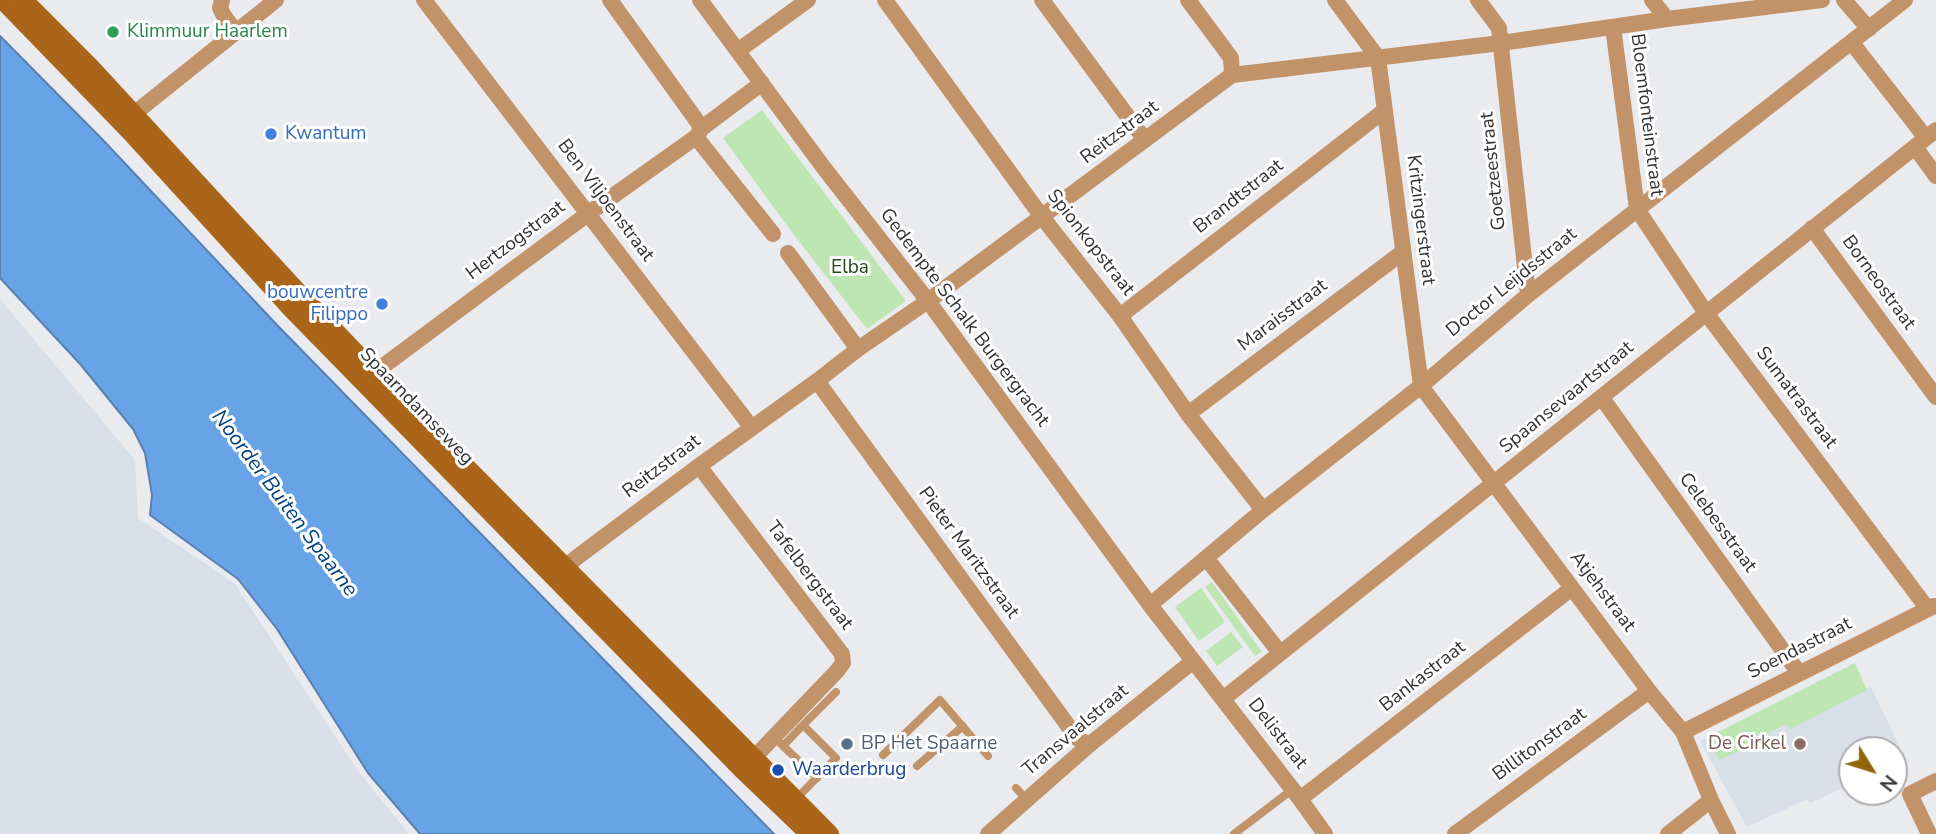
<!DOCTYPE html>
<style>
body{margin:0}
#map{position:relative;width:1936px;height:834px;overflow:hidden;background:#e9ebee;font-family:"Nunito Sans",sans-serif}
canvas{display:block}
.north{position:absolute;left:1838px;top:736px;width:70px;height:70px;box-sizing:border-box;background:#fff;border:2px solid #adadad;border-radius:50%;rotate:128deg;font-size:19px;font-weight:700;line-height:28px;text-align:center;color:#313233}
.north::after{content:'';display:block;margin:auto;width:24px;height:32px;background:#8f660d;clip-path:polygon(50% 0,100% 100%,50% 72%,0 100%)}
</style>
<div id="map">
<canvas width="1936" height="834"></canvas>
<div class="north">N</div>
</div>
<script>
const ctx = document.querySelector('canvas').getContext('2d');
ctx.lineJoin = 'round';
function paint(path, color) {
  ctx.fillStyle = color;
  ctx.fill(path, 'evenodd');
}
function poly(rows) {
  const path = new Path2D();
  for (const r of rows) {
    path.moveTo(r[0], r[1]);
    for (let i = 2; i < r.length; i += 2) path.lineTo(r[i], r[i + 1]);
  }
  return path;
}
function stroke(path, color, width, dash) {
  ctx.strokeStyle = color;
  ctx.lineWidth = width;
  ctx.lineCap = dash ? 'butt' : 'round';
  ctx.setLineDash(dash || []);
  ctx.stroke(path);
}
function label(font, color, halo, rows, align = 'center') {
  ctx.font = font + ' "Nunito Sans",sans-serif';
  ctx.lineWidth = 6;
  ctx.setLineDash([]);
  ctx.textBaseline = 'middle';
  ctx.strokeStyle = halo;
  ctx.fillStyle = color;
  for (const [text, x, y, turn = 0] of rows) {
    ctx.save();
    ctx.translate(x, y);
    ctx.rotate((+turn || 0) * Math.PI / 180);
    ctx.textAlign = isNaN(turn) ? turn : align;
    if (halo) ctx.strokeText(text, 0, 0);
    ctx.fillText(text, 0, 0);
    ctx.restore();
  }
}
paint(poly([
 [0,299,135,460,138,518,235,584,358,771,409,834,0,834],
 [1855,664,1866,688,1871,687,1900,748,1894,751,1852,750,1852,784,1810,803,1807,799,1747,827,1700,741]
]), '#d8dfe9');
paint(poly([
 [762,110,906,301,867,329,794,235,723,138],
 [1212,582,1262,652,1255,656,1205,587],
 [1201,588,1225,622,1199,641,1175,607],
 [1231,632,1243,647,1217,666,1206,651],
 [1855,663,1867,690,1790,729,1787,724,1762,736,1759,734,1755,736,1757,743,1719,760,1708,737]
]), '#bde6b3');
const water = poly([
 [0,36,102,139,278,326,774,834,420,834,368,773,277,629,238,579,150,515,152,495,145,453,133,429,81,365,0,278,0,36]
]);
paint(water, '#68a2e7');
stroke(water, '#5880b1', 2);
stroke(poly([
 [803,725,836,692],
 [774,737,783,746,803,725,836,758,794,801],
 [783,746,817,778],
 [883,755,940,700,988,756],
 [917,766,963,726],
 [1016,788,1027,800],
 [1234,834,1293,789]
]), '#c29269', 8);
stroke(poly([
 [222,0,220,8,224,16,236,32],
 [424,0,752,428],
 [610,0,702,128],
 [700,0,824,168,928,301,1150,605,1300,799,1325,834],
 [885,0,1042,217,1120,316,1188,414,1263,510],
 [1042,0,1145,140],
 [1188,0,1231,58,1232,75],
 [1335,0,1378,58,1421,386,1649,691,1683,732,1711,800,1728,834],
 [1478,0,1499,28,1528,295],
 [1652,0,1667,19],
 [1844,0,1869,29],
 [1613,27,1637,209,1706,313,1927,608],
 [1852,43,1926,138],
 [739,50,808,0],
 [125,121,276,0],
 [696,137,773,234],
 [1915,147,1936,176],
 [1812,228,1936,397],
 [788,253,858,349],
 [1120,316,1385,110],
 [369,381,386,364,589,213,696,137,702,128,762,83],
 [817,381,1077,738,1089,745],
 [1602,398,1799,673],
 [1188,414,1403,252],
 [699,466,842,654,843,663,837,671,747,765],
 [1207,559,1280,653],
 [557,575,576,558,699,466,817,381,858,349,928,301,1232,75,1501,43,1667,19,1822,0],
 [1150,605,1263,510,1421,386,1528,295,1905,0],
 [1223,699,1936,130],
 [1683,732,1934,606],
 [1300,799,1572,588],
 [988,834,1089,745,1192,662],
 [1455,834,1649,691],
 [1668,834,1711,800],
 [1929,834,1910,794,1936,781]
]), '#c29269', 16);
stroke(poly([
 [2,0,130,132,292,310,742,770,809,834],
 [24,0,90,66,304,298,431,431,830,834]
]), '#aa651a', 18);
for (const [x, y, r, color] of [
 [113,32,7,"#2e9e5b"],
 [271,134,7,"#3f7fe0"],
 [382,304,7,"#3f7fe0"],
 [847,744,7,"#5c6f8a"],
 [1800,744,7,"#8d6e63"],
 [778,770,7,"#1a4fb4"]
]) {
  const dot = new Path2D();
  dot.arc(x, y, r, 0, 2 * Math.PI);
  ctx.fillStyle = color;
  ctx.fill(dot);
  stroke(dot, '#fff', 2.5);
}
label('19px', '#27864d', '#fff', [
 ["Klimmuur Haarlem",127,32]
], 'left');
label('19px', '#313233', '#fff', [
 ["Bloemfonteinstraat",1646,115,83],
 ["Reitzstraat",1120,133,-37],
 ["Goetzeestraat",1494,171,-96],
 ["Brandtstraat",1239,197,-38],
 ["Ben Viljoenstraat",605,201,53],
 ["Kritzingerstraat",1420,220,83],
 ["Hertzogstraat",516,241,-37],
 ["Spionkopstraat",1090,243,52],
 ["Doctor Leijdsstraat",1512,283,-39],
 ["Borneostraat",1878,283,54],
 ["Maraisstraat",1283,316,-37],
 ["Gedempte Schalk Burgergracht",964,318,53],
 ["Spaansevaartstraat",1567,398,-39],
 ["Sumatrastraat",1796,398,53],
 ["Spaarndamseweg",416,407,46],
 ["Reitzstraat",662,467,-37],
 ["Celebesstraat",1717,523,54],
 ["Pieter Maritzstraat",968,553,54],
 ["Tafelbergstraat",809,576,53],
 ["Atjehstraat",1602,592,53],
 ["Soendastraat",1800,649,-27],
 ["Bankastraat",1423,677,-38],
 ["Transvaalstraat",1076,731,-40],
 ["Delistraat",1277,734,52],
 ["Billitonstraat",1540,745,-36]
]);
label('19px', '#366cbe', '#fff', [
 ["Kwantum",285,134],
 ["bouwcentre",368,293,"right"],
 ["Filippo",368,315,"right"]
], 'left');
label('19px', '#204715', '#fff', [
 ["Elba",850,268]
]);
label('19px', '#4e5e75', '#fff', [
 ["BP Het Spaarne",861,744]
], 'left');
label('19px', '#785e54', '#fff', [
 ["De Cirkel",1786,744]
], 'right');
label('19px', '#164399', '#fff', [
 ["Waarderbrug",792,770]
], 'left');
label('italic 21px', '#00417e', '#fff', [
 ["Noorder Buiten Spaarne",284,504,53]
]);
</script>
